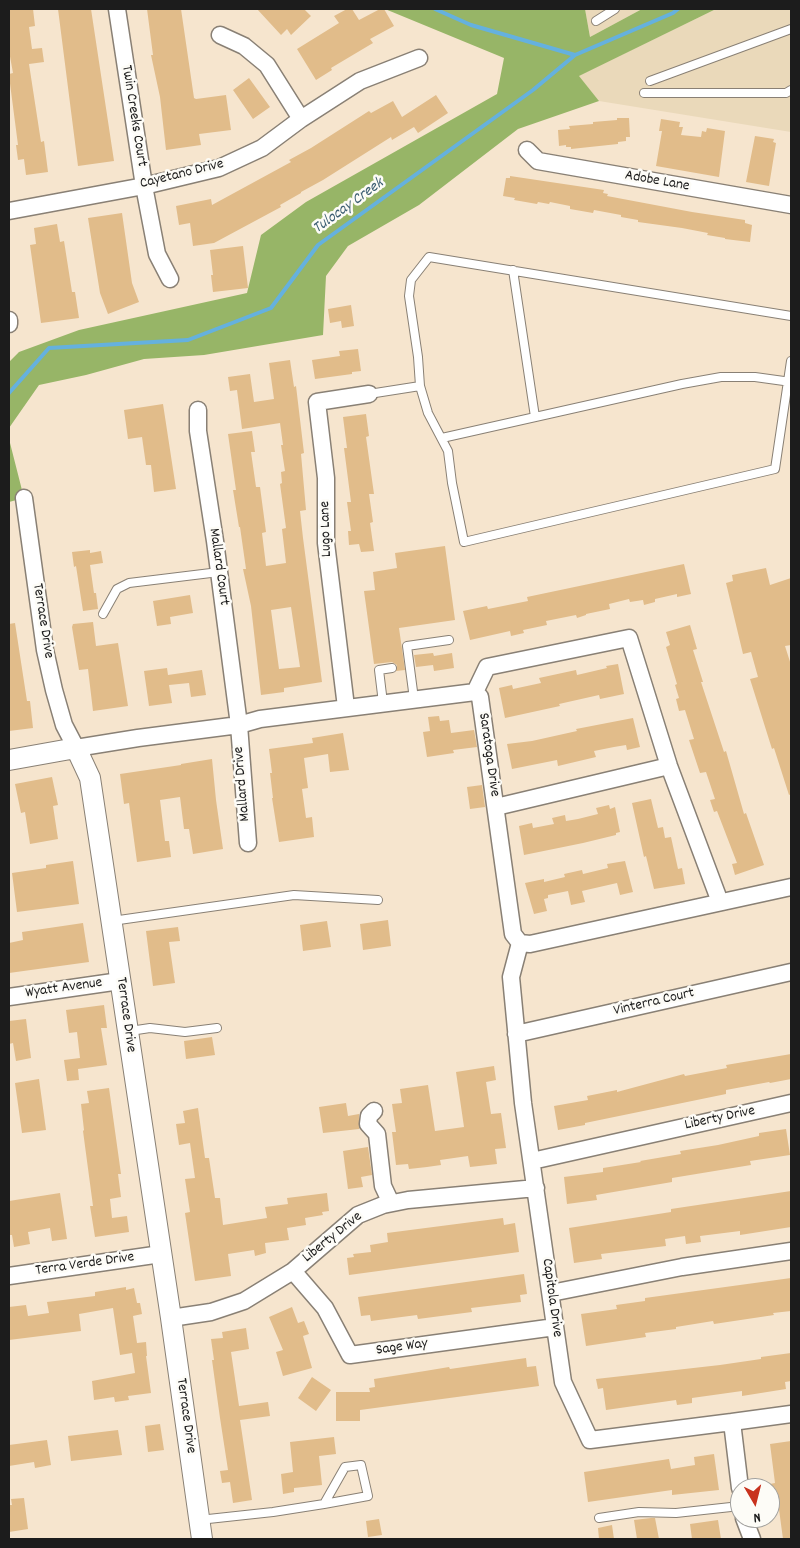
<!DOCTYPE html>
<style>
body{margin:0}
#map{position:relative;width:800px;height:1548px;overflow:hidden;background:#f6e5ce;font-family:Dekko,sans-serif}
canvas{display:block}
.frame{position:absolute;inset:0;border:10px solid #1c1c1c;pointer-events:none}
.north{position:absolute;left:730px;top:1478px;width:50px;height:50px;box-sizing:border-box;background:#fdfcf7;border:1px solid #a3a29f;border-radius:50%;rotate:172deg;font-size:14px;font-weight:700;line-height:20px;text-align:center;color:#1c1c1c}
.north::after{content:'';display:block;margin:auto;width:18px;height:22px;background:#c8321e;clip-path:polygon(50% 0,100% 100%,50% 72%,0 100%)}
</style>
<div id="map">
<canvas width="800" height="1548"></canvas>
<div class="frame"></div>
<div class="north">N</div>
</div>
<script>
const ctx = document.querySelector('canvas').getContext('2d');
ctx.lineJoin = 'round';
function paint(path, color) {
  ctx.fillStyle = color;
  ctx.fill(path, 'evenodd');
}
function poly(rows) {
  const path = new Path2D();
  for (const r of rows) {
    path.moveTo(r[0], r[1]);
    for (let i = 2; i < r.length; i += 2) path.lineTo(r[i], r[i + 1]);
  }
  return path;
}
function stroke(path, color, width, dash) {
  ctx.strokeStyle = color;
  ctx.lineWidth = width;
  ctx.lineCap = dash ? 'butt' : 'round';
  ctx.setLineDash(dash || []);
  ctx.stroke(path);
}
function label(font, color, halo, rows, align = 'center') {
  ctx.font = font + ' Dekko,sans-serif';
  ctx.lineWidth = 5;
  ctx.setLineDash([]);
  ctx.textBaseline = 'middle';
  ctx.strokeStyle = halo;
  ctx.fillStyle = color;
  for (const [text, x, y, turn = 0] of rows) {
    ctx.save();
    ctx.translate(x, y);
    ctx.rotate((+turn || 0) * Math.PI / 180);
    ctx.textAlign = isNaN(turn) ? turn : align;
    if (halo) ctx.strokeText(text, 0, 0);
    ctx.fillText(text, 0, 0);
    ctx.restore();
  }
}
paint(poly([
 [585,9,642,9,590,37],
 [716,9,791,9,791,132,599,101,578,76]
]), '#ead9ba');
paint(poly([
 [385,9,585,9,590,37,642,9,716,9,579,76,599,101,518,129,419,205,348,246,326,276,323,335,204,355,144,359,86,375,39,385,9,428,9,362,19,352,79,330,247,293,261,235,306,202,497,94,504,58],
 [9,439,24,498,9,502]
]), '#97b567');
stroke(poly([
 [435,9,471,25,575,55],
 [9,393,49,348,188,340,271,308,318,245,533,90,575,55,673,13,678,9]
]), '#65b1de', 4);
paint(poly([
 [9,9,33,9,35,26,29,27,32,49,42,48,44,62,29,64,41,142,44,141,48,172,26,175,24,159,18,160,16,145,18,145,9,76,9,74,13,73,9,51],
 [58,9,91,9,114,161,78,166],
 [147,9,181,9,194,98,196,99,226,95,231,130,199,134,201,145,166,150,160,97,151,55,153,55],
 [257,9,304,9,311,16,291,35,287,29,281,35],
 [347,9,352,9,359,20,380,9,384,9,394,26,370,39,373,43,331,68,332,70,316,80,297,49,339,23,334,16],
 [249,78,270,107,253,119,233,90],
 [436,95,448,113,418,133,414,127,392,140,391,137,323,180,301,192,301,193,280,205,281,207,214,243,193,246,190,223,179,225,176,206,211,199,212,205,291,162,289,160,311,148,369,111,371,113,393,101,402,117],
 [617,118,629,118,630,137,626,137,626,141,618,142,618,144,571,149,571,147,566,147,566,145,559,146,558,130,570,129,569,126,593,124,593,122,617,120],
 [661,119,680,122,679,127,683,127,681,135,701,137,702,131,706,132,707,128,725,131,719,177,656,166,662,131,659,131],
 [755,136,774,139,773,142,776,143,769,186,746,182],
 [510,176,604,190,603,193,608,194,607,196,692,212,745,220,745,223,752,225,750,242,725,239,725,238,707,235,708,233,682,228,638,222,638,220,621,217,621,215,594,210,593,213,570,209,570,206,550,202,549,204,538,202,537,204,514,200,515,198,503,196,506,178,510,178],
 [122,213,132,283,139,302,108,314,100,293,88,218],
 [57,224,60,242,64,241,72,292,75,292,79,318,41,323,30,245,36,244,34,228],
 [243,246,248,288,213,292,211,275,213,275,210,250],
 [351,305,354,326,342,328,341,321,330,323,328,309],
 [358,349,361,371,352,372,352,374,315,379,312,360,340,356,339,351],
 [290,360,294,387,296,386,304,453,301,454,306,510,300,511,303,538,322,682,284,688,284,692,261,695,251,606,243,569,246,569,240,527,239,527,233,490,236,490,228,434,252,431,255,452,251,452,256,487,260,487,266,532,262,533,266,566,286,563,282,529,286,528,280,484,282,483,281,472,285,471,281,445,283,445,280,423,242,429,237,390,230,391,228,377,250,374,254,402,274,399,269,363],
 [291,607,300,667,279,669,271,610],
 [163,404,176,489,154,492,151,465,146,465,142,437,128,439,124,410],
 [366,414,369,436,366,437,374,494,369,494,373,522,370,523,374,551,361,552,359,544,349,545,348,531,351,531,347,502,351,502,344,448,347,448,343,417],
 [445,546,455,620,399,628,405,670,396,671,397,665,392,662,374,664,364,591,375,590,373,572,397,568,395,553],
 [90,550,90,553,101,551,103,563,90,565,94,593,96,593,98,609,83,611,76,566,74,567,72,552],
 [684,564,691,594,677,597,677,594,655,599,655,602,644,605,643,600,630,602,629,599,609,604,610,609,586,614,586,615,577,618,576,615,546,621,547,625,523,630,524,633,511,636,510,631,470,640,463,611,487,606,488,609,528,601,527,597],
 [766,568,770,585,791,578,791,645,785,646,791,665,791,794,789,795,774,748,772,749,750,679,758,677,751,652,743,654,726,583,733,581,732,575],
 [190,595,193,613,170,617,171,624,157,626,153,601],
 [93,622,96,646,118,643,128,706,93,711,88,669,79,670,72,627,73,624],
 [15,623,27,701,30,701,33,728,9,731,9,624],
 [690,625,697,649,693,650,703,682,701,682,724,752,726,751,744,814,746,813,764,865,735,875,732,864,737,863,717,811,714,812,710,800,715,799,706,772,700,773,689,740,694,739,685,710,679,711,676,699,679,698,675,685,677,684,666,647,670,645,666,632],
 [433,653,434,656,452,653,454,668,434,671,433,665,416,667,414,655],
 [618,664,624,694,600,699,599,695,559,704,560,706,505,718,499,688,512,685,513,689,541,683,539,678,576,670,577,675,607,668,606,666],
 [167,668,168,675,202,670,206,695,191,697,189,683,169,685,172,703,149,706,144,671],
 [439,716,440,721,449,720,451,733,474,730,477,747,453,750,454,753,427,757,423,732,430,731,428,717],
 [633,718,640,747,627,750,626,745,614,747,594,751,596,757,558,766,557,760,512,769,507,744,532,741,577,731,576,729],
 [343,733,349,770,330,772,328,754,304,758,308,788,302,789,306,818,312,817,314,837,279,842,272,798,273,798,270,773,272,773,269,749,313,743,312,738],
 [212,759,216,800,223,849,193,854,189,829,184,829,180,797,160,800,165,841,169,841,171,857,137,862,129,803,124,804,120,774,181,765,181,764],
 [52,777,58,805,53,806,58,839,30,844,25,812,21,813,15,784],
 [482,785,485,807,470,809,467,787],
 [651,799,658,828,663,827,665,838,671,837,678,869,682,868,685,884,654,889,646,856,644,857,632,803],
 [609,805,610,809,615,807,620,832,616,833,616,835,583,843,524,855,519,826,532,823,533,828,554,824,552,818,565,815,566,821,578,819,598,814,596,808],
 [73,861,79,904,17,912,12,873,46,868,46,865],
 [625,861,633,892,620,895,617,883,582,891,585,902,571,905,568,891,548,895,548,898,544,899,547,911,534,914,525,883,544,879,544,882,565,877,564,874,582,870,583,874,608,868,607,864],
 [388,920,391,946,363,950,360,924],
 [327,921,331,947,303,951,300,925],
 [83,923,89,962,9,973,9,943,23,940,22,932],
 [178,927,180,941,169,942,175,983,153,986,146,931],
 [104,1005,107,1028,101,1028,107,1065,78,1069,79,1080,67,1081,64,1060,80,1058,77,1032,69,1033,66,1010],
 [26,1019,31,1058,16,1061,13,1043,9,1044,9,1021],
 [212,1037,215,1055,186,1059,184,1041],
 [791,1054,791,1079,770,1083,769,1082,726,1090,726,1094,585,1123,585,1125,558,1130,554,1106,588,1100,587,1096,617,1090,617,1092,684,1074,685,1076,727,1068,726,1065],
 [494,1066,496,1080,486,1082,491,1114,501,1113,506,1148,495,1149,497,1164,470,1167,468,1156,440,1160,441,1165,427,1167,409,1169,408,1164,396,1165,392,1132,396,1132,392,1104,402,1103,400,1089,428,1085,435,1131,464,1127,456,1072],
 [39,1079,46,1130,22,1133,15,1083],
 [109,1088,121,1174,118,1174,121,1197,110,1199,112,1218,127,1216,129,1232,95,1237,90,1206,93,1206,83,1131,84,1130,81,1104,89,1103,87,1091],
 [346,1103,348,1116,359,1114,359,1129,323,1133,319,1107],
 [198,1108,205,1158,209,1158,215,1198,220,1198,223,1225,267,1218,265,1207,288,1204,287,1198,327,1193,329,1211,322,1212,323,1215,305,1218,306,1225,287,1228,289,1240,265,1243,266,1253,255,1256,254,1250,228,1254,231,1276,195,1281,185,1213,190,1212,185,1179,195,1178,190,1143,179,1145,176,1124,185,1123,183,1111],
 [786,1129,790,1155,750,1161,751,1165,672,1178,672,1182,596,1195,597,1200,567,1204,564,1177,603,1172,603,1168,641,1162,640,1161,681,1154,680,1151,718,1145,759,1136,759,1133],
 [368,1147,372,1175,361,1177,363,1187,348,1189,343,1151],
 [791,1191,791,1227,740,1235,740,1231,700,1236,701,1242,686,1244,685,1236,665,1239,666,1246,601,1254,602,1259,574,1263,569,1228,671,1212,671,1209],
 [60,1193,67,1239,52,1241,50,1228,28,1232,30,1244,14,1247,12,1235,9,1235,9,1201],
 [503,1218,504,1225,515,1223,519,1252,349,1275,347,1258,354,1257,353,1254,371,1252,370,1245,388,1242,387,1233],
 [524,1274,527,1294,520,1295,521,1302,471,1308,472,1312,418,1319,417,1315,371,1321,370,1315,361,1316,358,1297],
 [791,1278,791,1311,773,1313,774,1315,714,1324,713,1321,676,1327,676,1329,645,1333,646,1337,586,1346,581,1314,617,1309,616,1305,645,1301,645,1298],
 [126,1287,126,1290,134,1288,137,1303,140,1303,142,1314,133,1316,137,1343,146,1342,147,1356,146,1356,151,1393,128,1396,129,1400,115,1402,114,1397,94,1400,92,1381,135,1373,132,1353,120,1355,113,1308,79,1314,81,1331,9,1340,9,1307,26,1305,28,1316,49,1313,47,1302,95,1296,95,1292],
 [292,1307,298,1323,304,1321,309,1334,303,1336,312,1368,283,1376,276,1352,283,1350,269,1317],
 [246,1328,249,1349,231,1352,239,1406,268,1402,270,1416,240,1420,252,1500,233,1503,230,1482,222,1483,220,1471,228,1470,220,1418,212,1360,214,1360,211,1339,223,1338,222,1332],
 [791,1353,791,1381,785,1382,786,1389,742,1396,742,1391,692,1398,692,1403,677,1405,676,1400,606,1410,603,1388,598,1389,596,1379,720,1365,761,1359,761,1357],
 [526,1358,527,1367,536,1366,539,1386,360,1410,360,1421,336,1421,336,1392,370,1392,369,1388,375,1387,374,1379,425,1371,449,1367,450,1369],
 [312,1377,331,1390,316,1411,298,1398],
 [160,1424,164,1450,148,1452,145,1426],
 [118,1430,122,1455,71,1461,68,1436],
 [334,1437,336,1454,319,1456,322,1485,294,1488,294,1492,283,1494,281,1474,293,1472,290,1442],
 [47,1440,51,1465,35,1468,34,1462,9,1466,9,1445],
 [791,1441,791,1539,783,1539,778,1502,772,1503,770,1484,775,1483,770,1444],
 [714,1454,719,1490,672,1495,672,1490,588,1502,584,1472,669,1459,671,1469,695,1465,694,1457],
 [24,1498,28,1529,9,1532,9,1505,12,1505,11,1499],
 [651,1518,655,1518,659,1539,637,1539,634,1520],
 [379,1519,382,1535,368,1537,366,1521],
 [718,1520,721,1539,692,1539,690,1524],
 [612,1525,614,1539,599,1539,598,1528]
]), '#e1bc8a');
const service = poly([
 [596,21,615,9],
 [650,81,791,29],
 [644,93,786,93,791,90],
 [513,270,535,417],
 [791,316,429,257,411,280,409,296,418,357,420,386,428,413,448,451,452,483,464,542,775,469,791,361],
 [369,394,420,386],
 [442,438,682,384,721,377,755,377,791,382],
 [103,614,117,589,129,583,219,572],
 [414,699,407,646,449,640],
 [383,703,379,670,392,668],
 [112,921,294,895,378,900],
 [130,1031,150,1028,185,1032,217,1028],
 [599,1518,639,1512,676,1513,740,1506],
 [199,1520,273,1512,324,1504,345,1467,361,1465,368,1496,324,1504]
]);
const minor = poly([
 [117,9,144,186,157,254,170,279],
 [220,35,244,46,267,65,301,119],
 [527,150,538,161,791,205],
 [9,211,144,186,219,168,262,148,301,119,360,81,419,58],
 [9,320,9,324],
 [198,410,198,431,215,541,239,725,248,843],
 [24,498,45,650,54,690,64,725,76,748,138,738,239,725,260,719,475,692,480,697,513,934,520,943,530,944,791,887],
 [475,692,487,667,629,638,669,766,720,902],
 [346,707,326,543,326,478,317,402,369,394],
 [496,807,669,766],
 [520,943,511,977,523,1103,563,1382,590,1440,732,1422,740,1488],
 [9,997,120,981],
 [516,1034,791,972],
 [374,1111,369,1116,368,1124,377,1134,383,1186,391,1203],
 [532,1161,791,1103],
 [293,1271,325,1308,350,1355,555,1327],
 [9,1276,161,1254],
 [551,1293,682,1267,791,1251],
 [171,1318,211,1312,244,1301,293,1271,358,1215,383,1205,408,1200,536,1188],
 [732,1422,791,1414],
 [744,1518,752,1539]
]);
const tertiary = poly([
 [9,760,76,748,90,778,171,1318,202,1539]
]);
stroke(service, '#898075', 10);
stroke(minor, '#898075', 19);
stroke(tertiary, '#898075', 22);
stroke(service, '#fff', 8);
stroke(minor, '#fff', 16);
stroke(tertiary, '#fff', 20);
label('15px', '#1c1c1c', '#fdfcf7', [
 ["Twin Creeks Court",133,116,81],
 ["Cayetano Drive",182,175,-14],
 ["Adobe Lane",657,182,10],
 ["Lugo Lane",327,529,-92],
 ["Mallard Court",218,567,82],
 ["Terrace Drive",42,621,81],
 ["Saratoga Drive",488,755,82],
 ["Mallard Drive",243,784,-95],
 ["Wyatt Avenue",64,989,-8],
 ["Vinterra Court",654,1003,-13],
 ["Terrace Drive",125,1015,82],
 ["Liberty Drive",720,1119,-12],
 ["Liberty Drive",333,1238,-39],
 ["Terra Verde Drive",85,1265,-8],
 ["Capitola Drive",551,1298,82],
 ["Sage Way",402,1348,-8],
 ["Terrace Drive",185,1416,82]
]);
label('italic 16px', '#3d5f73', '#fdfcf7', [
 ["Tulocay Creek",349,207,-36]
]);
</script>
